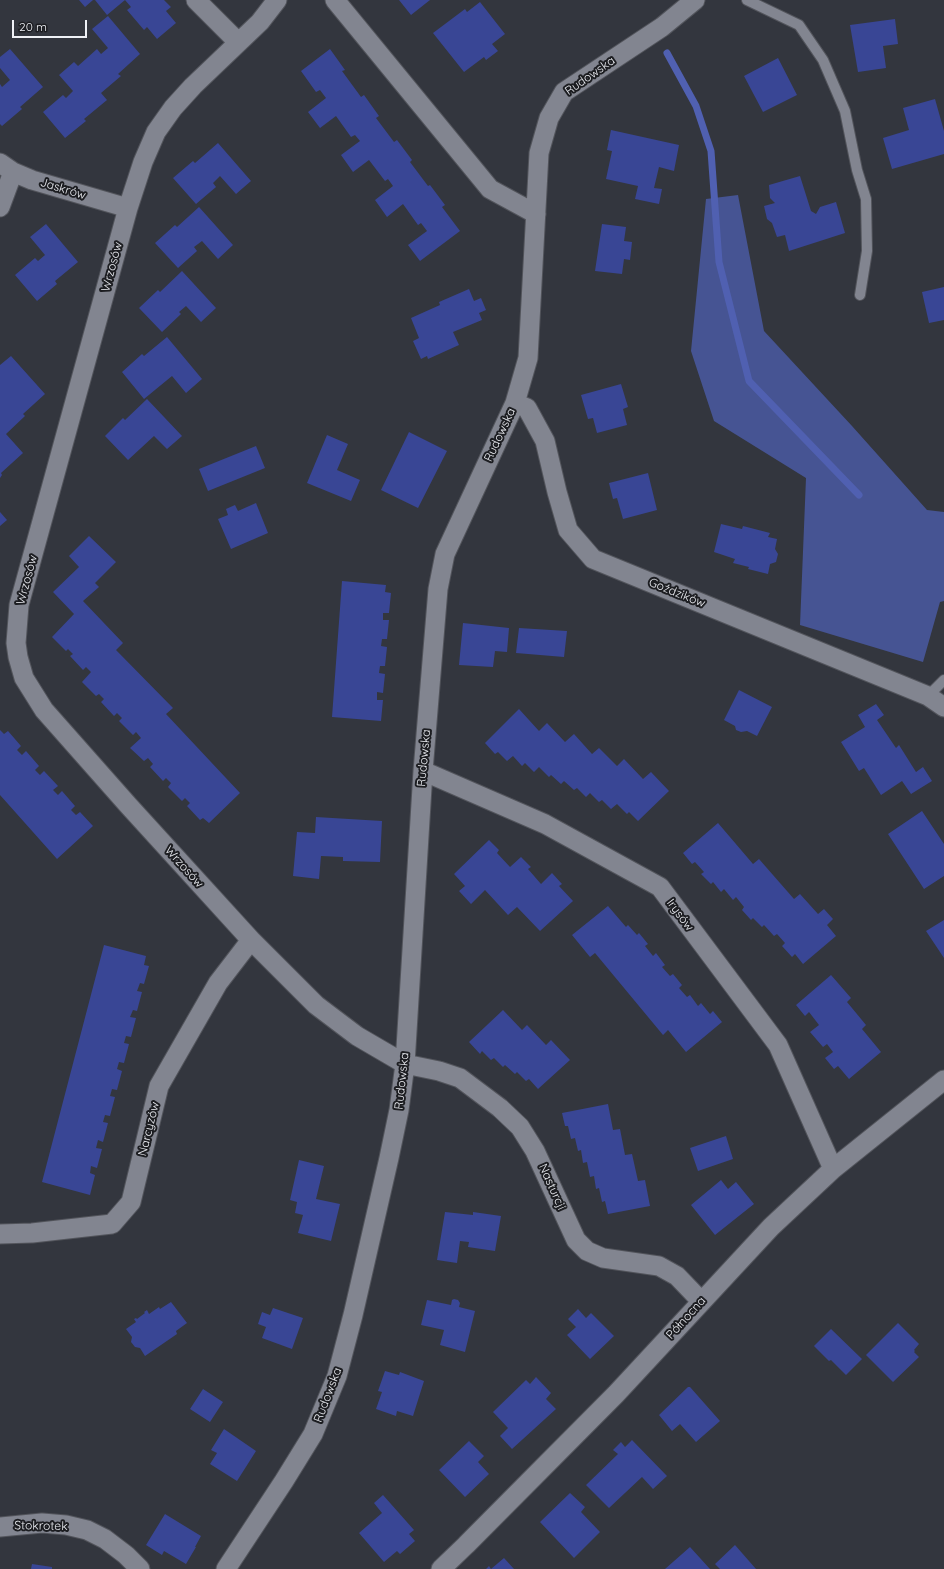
<!DOCTYPE html>
<meta charset="utf-8">
<style>
body{margin:0}
#map{position:relative;width:944px;height:1569px;overflow:hidden;background:#33363e;font-family:Quicksand,sans-serif}
canvas{display:block}
.scale{position:absolute;left:12px;top:20px;width:75px;height:18px;box-sizing:border-box;border:2px solid #eff1f6;border-top:0;padding-left:5px;font-size:12px;line-height:14px;white-space:nowrap;color:#eff1f6;-webkit-text-stroke:3px #1c1d21;paint-order:stroke}
</style>
<div id="map">
<canvas width="944" height="1569"></canvas>
<div class="scale">20 m</div>
</div>
<script>
const ctx = document.querySelector('canvas').getContext('2d');
ctx.lineJoin = 'round';
function paint(path, color) {
  ctx.fillStyle = color;
  ctx.fill(path, 'evenodd');
}
function poly(rows) {
  const path = new Path2D();
  for (const r of rows) {
    path.moveTo(r[0], r[1]);
    for (let i = 2; i < r.length; i += 2) path.lineTo(r[i], r[i + 1]);
  }
  return path;
}
function stroke(path, color, width, dash) {
  ctx.strokeStyle = color;
  ctx.lineWidth = width;
  ctx.lineCap = dash ? 'butt' : 'round';
  ctx.setLineDash(dash || []);
  ctx.stroke(path);
}
function label(font, color, halo, rows, align = 'center') {
  ctx.font = font + ' Quicksand,sans-serif';
  ctx.lineWidth = 4;
  ctx.setLineDash([]);
  ctx.textBaseline = 'middle';
  ctx.strokeStyle = halo;
  ctx.fillStyle = color;
  for (const [text, x, y, turn = 0] of rows) {
    ctx.save();
    ctx.translate(x, y);
    ctx.rotate((+turn || 0) * Math.PI / 180);
    ctx.textAlign = isNaN(turn) ? turn : align;
    if (halo) ctx.strokeText(text, 0, 0);
    ctx.fillText(text, 0, 0);
    ctx.restore();
  }
}
paint(poly([
 [738,195,764,331,852,426,927,510,944,512,944,601,940,602,923,662,800,625,806,478,714,421,691,351,706,199]
]), '#465493');
stroke(poly([
 [667,53,696,106,711,151,719,262,749,381,859,495]
]), '#5060b1', 7);
paint(poly([
 [79,0,93,0,85,7],
 [95,0,125,0,107,15],
 [125,0,164,0,171,7,166,11,176,23,157,39,147,27,144,30,127,10,131,7],
 [399,0,430,0,411,15],
 [480,2,505,34,492,44,498,51,486,60,484,57,464,72,433,33,465,9,467,12],
 [108,16,140,54,118,74,121,76,101,93,107,100,84,119,86,121,65,138,43,112,63,95,66,98,73,91,59,75,74,62,78,66,97,49,101,54,108,48,92,29],
 [895,19,898,44,883,46,886,68,858,72,850,25],
 [10,49,43,87,20,107,22,109,2,126,0,124,0,84,2,87,10,80,0,68,0,57],
 [330,49,345,70,342,71,361,97,364,95,379,116,376,118,394,142,397,140,412,160,410,162,428,186,430,185,445,205,442,207,460,231,420,261,408,245,427,231,421,223,418,225,403,204,387,217,375,200,393,186,388,179,385,181,369,160,353,172,341,155,360,141,355,135,351,137,336,116,320,128,308,112,326,98,320,90,316,92,301,71],
 [778,58,797,95,763,112,744,76],
 [935,99,944,131,944,154,892,169,883,138,909,130,903,108],
 [611,130,679,145,674,171,659,167,654,188,662,189,659,204,635,199,638,186,606,179,612,151,607,150],
 [218,143,251,181,236,194,220,176,213,183,216,187,196,204,173,178,193,161,195,163],
 [800,176,811,211,816,214,820,207,836,202,845,233,789,251,785,235,777,237,772,223,767,219,764,206,775,203,770,198,769,185],
 [199,207,233,245,218,259,202,241,194,247,197,251,178,268,155,243,175,225,177,227],
 [46,224,78,262,55,281,57,284,37,301,15,275,35,258,38,261,45,255,30,237],
 [602,224,626,227,624,241,632,242,630,260,624,259,622,274,595,271],
 [182,271,216,308,201,322,186,306,179,312,181,314,162,332,139,308,158,290,160,292],
 [944,287,944,320,929,323,922,292],
 [469,289,474,301,481,298,486,310,479,313,482,320,453,332,459,345,428,359,427,356,421,359,413,341,419,338,411,318,440,305,439,302],
 [167,337,202,379,186,393,172,376,144,399,122,372,142,354,144,356],
 [11,356,45,394,23,414,25,416,6,434,23,453,1,473,2,475,0,478,0,365],
 [621,384,628,407,623,409,627,425,597,433,593,418,588,419,581,395],
 [147,399,182,436,167,449,154,436,128,460,105,436,123,418,125,420],
 [409,432,447,451,418,508,381,490],
 [327,435,348,444,337,470,360,480,351,501,307,483],
 [256,446,265,468,208,491,199,469],
 [648,473,657,510,623,519,617,498,613,499,609,483],
 [256,503,268,533,231,549,218,519,228,515,226,509,235,505,238,511],
 [0,512,7,520,0,526],
 [721,524,742,529,743,526,770,533,768,537,777,539,775,549,778,554,776,562,770,564,768,574,748,569,749,567,733,563,735,559,714,552],
 [89,536,116,562,95,583,99,587,83,601,123,643,116,650,173,708,166,714,240,793,209,823,203,818,200,820,187,806,190,803,185,798,182,801,168,787,171,783,166,778,163,781,150,767,153,764,148,758,144,761,130,748,141,738,136,732,133,735,119,721,122,718,117,713,114,716,101,702,104,699,99,694,96,696,82,682,91,672,86,667,83,670,70,656,73,654,68,649,66,651,52,637,74,614,53,592,79,567,69,556],
 [342,581,386,585,385,592,391,593,389,613,383,613,383,620,389,620,387,639,382,639,381,646,387,647,385,666,380,666,379,673,385,674,383,693,377,692,377,700,383,700,381,721,332,717],
 [463,623,509,628,507,652,495,651,493,667,459,665],
 [519,628,567,631,564,657,516,653],
 [739,690,772,707,757,736,747,731,741,732,736,730,735,726,724,720],
 [876,704,884,715,877,720,896,748,899,745,916,772,923,767,932,781,911,794,902,781,881,795,864,768,859,771,841,742,865,727,858,715],
 [519,709,539,731,547,723,565,742,574,734,592,754,599,748,617,766,624,759,643,779,651,772,669,791,638,821,629,812,627,814,617,804,611,809,602,800,599,802,590,793,586,797,577,788,574,790,564,781,561,784,551,775,549,777,539,767,534,772,525,763,522,766,513,756,507,761,498,752,495,754,485,743],
 [0,730,4,734,8,731,21,746,17,750,22,755,26,751,39,766,35,770,40,775,44,771,58,786,53,790,58,795,62,791,75,806,71,810,76,815,80,812,93,826,57,859,0,795],
 [922,811,944,844,944,876,924,889,888,834],
 [316,817,382,821,380,862,343,861,343,857,321,856,319,879,293,876,297,832,315,833],
 [718,823,753,864,759,859,794,899,800,894,818,914,824,909,833,919,827,925,836,936,803,964,795,954,792,957,782,946,785,943,777,934,774,936,764,925,762,927,753,918,751,920,742,910,744,907,736,897,733,900,724,889,721,892,713,882,711,884,701,874,704,872,695,862,692,864,683,853],
 [489,840,499,850,497,853,510,867,521,857,531,867,528,869,541,884,552,873,562,884,559,886,573,901,540,931,517,907,508,915,485,890,471,904,459,891,465,886,454,874],
 [608,906,626,927,628,925,637,935,639,933,648,944,645,946,653,956,656,953,665,965,662,967,670,976,673,974,682,985,679,988,687,997,690,995,698,1006,701,1003,710,1014,713,1011,722,1022,686,1052,668,1030,663,1035,595,953,590,957,572,935],
 [944,920,944,958,926,931],
 [104,945,146,956,144,965,149,966,144,984,140,983,137,991,142,992,137,1011,133,1010,130,1017,136,1018,131,1037,126,1036,124,1043,129,1044,124,1063,119,1062,117,1069,122,1071,117,1090,112,1089,110,1096,115,1097,110,1116,105,1115,103,1122,108,1123,103,1142,98,1140,96,1148,102,1149,97,1168,91,1166,90,1173,95,1175,90,1195,42,1182],
 [831,975,851,998,847,1002,866,1025,862,1029,881,1052,849,1079,838,1066,834,1069,825,1058,833,1052,827,1044,823,1047,810,1032,819,1025,809,1012,805,1016,796,1005],
 [503,1010,522,1030,527,1025,546,1045,551,1040,570,1060,538,1089,529,1079,526,1081,517,1072,515,1074,505,1065,503,1067,494,1058,491,1060,482,1051,480,1054,469,1042],
 [608,1104,613,1130,620,1129,625,1155,632,1154,638,1181,645,1180,650,1206,608,1214,605,1201,602,1202,599,1188,596,1189,594,1176,590,1177,587,1162,583,1163,581,1150,578,1151,575,1138,571,1139,568,1126,565,1126,562,1113],
 [726,1136,733,1159,698,1171,690,1148],
 [299,1160,324,1166,316,1199,340,1204,331,1241,298,1233,303,1215,295,1213,297,1202,290,1200],
 [721,1180,728,1189,736,1182,754,1204,715,1235,691,1205],
 [445,1212,473,1215,473,1212,501,1216,495,1251,468,1247,469,1242,460,1241,457,1263,437,1260],
 [454,1299,458,1300,460,1303,459,1307,475,1311,465,1352,440,1345,444,1330,421,1325,427,1300,451,1305,452,1300],
 [171,1302,187,1323,176,1331,177,1334,145,1356,140,1348,135,1347,131,1342,132,1337,126,1329,136,1322,134,1319,136,1318,137,1319,145,1313,144,1312,147,1310,149,1314,159,1307,160,1309],
 [273,1308,303,1318,292,1349,262,1338,266,1327,258,1324,262,1312,270,1315],
 [578,1309,586,1318,591,1313,614,1336,590,1359,567,1335,576,1327,568,1319],
 [898,1323,919,1344,914,1350,915,1351,914,1352,919,1357,893,1382,866,1355],
 [831,1329,862,1359,846,1375,831,1360,829,1361,814,1346],
 [385,1371,399,1375,400,1372,424,1381,413,1416,397,1411,396,1416,376,1409,382,1392,378,1391],
 [536,1377,551,1393,546,1399,556,1409,512,1449,500,1436,508,1428,493,1412,526,1380,530,1384],
 [688,1387,690,1387,720,1421,696,1442,680,1424,672,1431,659,1415],
 [203,1389,223,1402,210,1422,190,1409],
 [224,1429,256,1451,237,1481,210,1464,217,1453,211,1450],
 [632,1440,667,1476,653,1489,642,1477,609,1508,586,1485,618,1454,613,1450,621,1442,625,1447],
 [469,1441,484,1456,478,1462,489,1474,465,1497,439,1470],
 [570,1493,585,1507,581,1512,600,1532,574,1558,540,1522],
 [383,1495,414,1530,409,1534,415,1541,400,1554,397,1551,384,1562,359,1533,382,1513,374,1503],
 [165,1514,201,1536,195,1547,196,1547,186,1564,164,1551,162,1555,146,1545],
 [735,1545,756,1569,720,1569,715,1564],
 [690,1547,710,1569,665,1569],
 [504,1558,514,1569,486,1569,489,1566,491,1569],
 [32,1564,52,1567,52,1569,31,1569]
]), '#394695');
const service = poly([
 [747,0,799,25,823,60,845,111,857,170,866,199,867,251,860,295],
 [928,696,944,680]
]);
const minor = poly([
 [196,0,238,42],
 [277,0,260,22,193,86,173,108,156,132,143,162,128,208,19,605,16,643,18,657,24,678,44,710,128,805,251,940,316,1005,357,1036,405,1064,439,1071,460,1078,500,1108,520,1127,535,1151,576,1240,587,1251,603,1258,659,1266,677,1276,701,1301],
 [335,0,490,189,536,214],
 [0,163,13,172,32,180,128,208],
 [0,207,13,172],
 [515,403,527,408,545,441,557,492,568,530,593,559,928,696,944,707],
 [423,771,545,824,660,887,778,1045,833,1169],
 [0,1234,32,1233,112,1224,131,1202,159,1086,218,983,251,940],
 [0,1527,42,1523,66,1525,87,1530,105,1539,126,1555,140,1569],
 [226,1569,284,1481,313,1434,337,1376,353,1315,389,1158,399,1110,405,1064,423,771,438,589,445,554,515,403,528,358,539,153,549,118,564,92,662,27,695,0],
 [441,1569,466,1545,616,1394,771,1227,833,1169,944,1080]
]);
stroke(service, '#52545b', 12);
stroke(minor, '#52545b', 21);
stroke(service, '#828590', 10);
stroke(minor, '#828590', 19);
label('12px', '#eff1f6', '#1c1d21', [
 ["Rudowska",590,76,-35],
 ["Jaskrów",63,189,17],
 ["Wrzosów",112,267,-75],
 ["Rudowska",500,435,-65],
 ["Wrzosów",27,580,-75],
 ["Goździków",677,593,22],
 ["Rudowska",424,758,-85],
 ["Wrzosów",184,867,48],
 ["Irysów",680,915,53],
 ["Rudowska",402,1081,-84],
 ["Narcyzów",149,1129,-76],
 ["Nasturcji",552,1187,66],
 ["Północna",686,1318,-48],
 ["Rudowska",328,1395,-69],
 ["Stokrotek",41,1526,1]
]);
</script>
